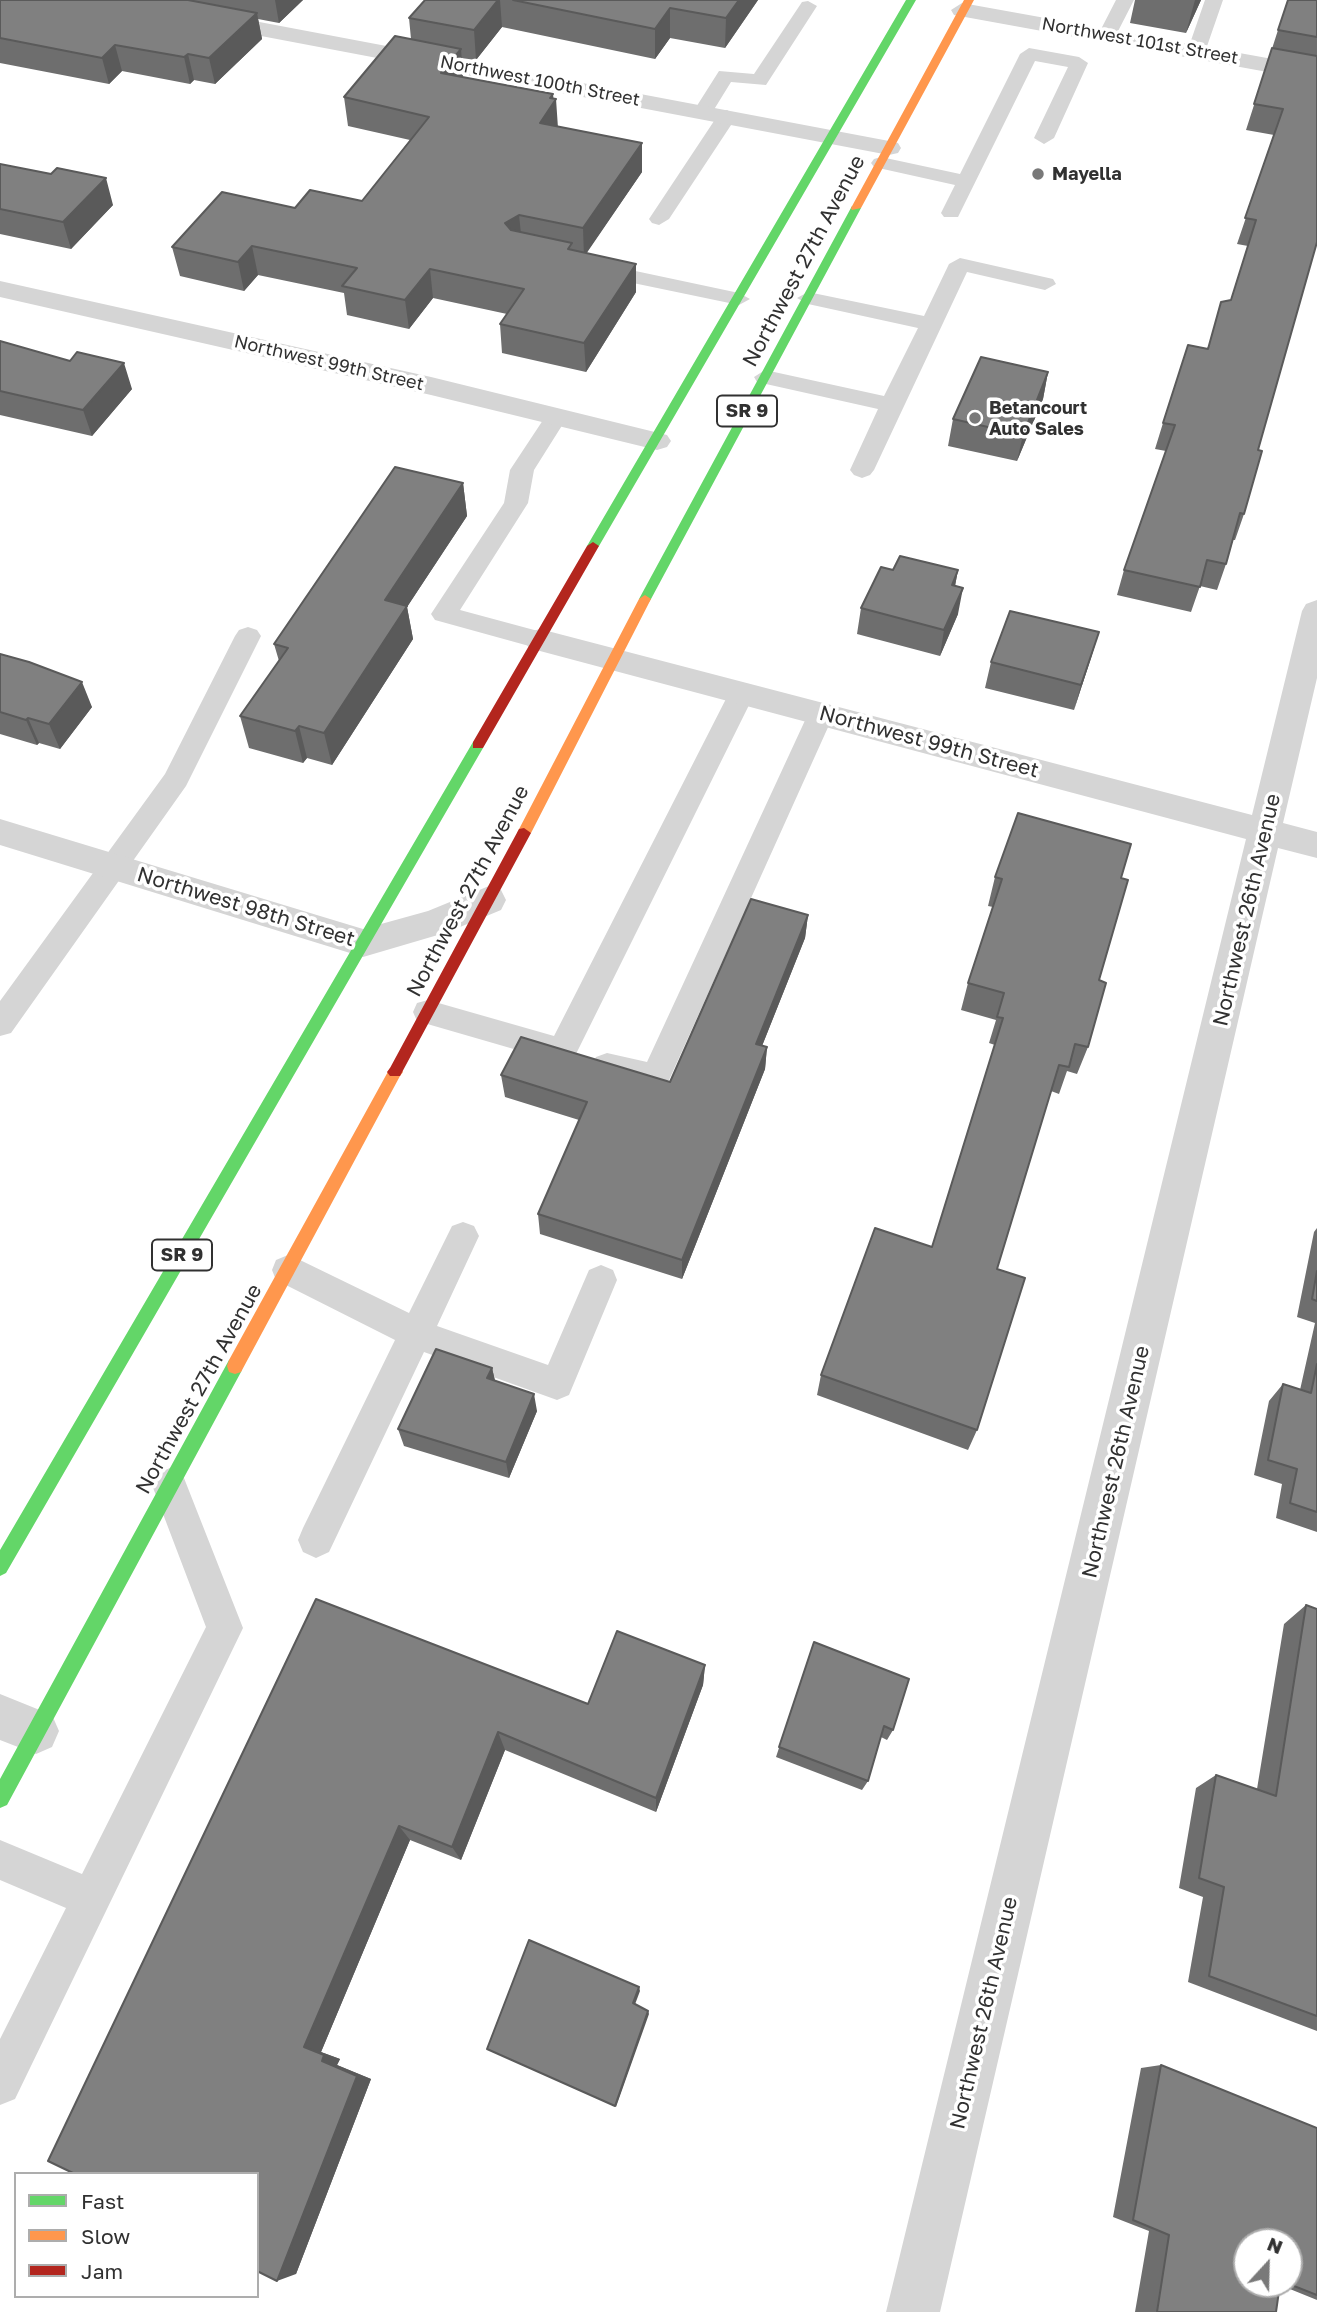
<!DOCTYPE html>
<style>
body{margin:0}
#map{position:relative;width:1317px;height:2312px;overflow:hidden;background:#fff;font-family:"Golos Text",sans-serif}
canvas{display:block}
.legend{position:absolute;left:14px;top:2172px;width:245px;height:126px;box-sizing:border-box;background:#fff;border:2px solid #adadad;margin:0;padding:9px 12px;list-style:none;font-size:21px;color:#313131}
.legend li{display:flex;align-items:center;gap:14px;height:35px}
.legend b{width:35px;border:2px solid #adadad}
.north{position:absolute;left:1233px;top:2228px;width:70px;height:70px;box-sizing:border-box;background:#fff;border:2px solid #adadad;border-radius:50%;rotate:22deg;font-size:19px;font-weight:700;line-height:28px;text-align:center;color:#313131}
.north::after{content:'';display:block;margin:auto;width:24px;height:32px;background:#797979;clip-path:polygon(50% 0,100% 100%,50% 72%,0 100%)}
</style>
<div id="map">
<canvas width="1317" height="2312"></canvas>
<ul class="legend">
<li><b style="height:9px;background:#63d668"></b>Fast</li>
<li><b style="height:9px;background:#ff974d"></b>Slow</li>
<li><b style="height:9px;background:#b3261e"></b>Jam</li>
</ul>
<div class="north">N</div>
</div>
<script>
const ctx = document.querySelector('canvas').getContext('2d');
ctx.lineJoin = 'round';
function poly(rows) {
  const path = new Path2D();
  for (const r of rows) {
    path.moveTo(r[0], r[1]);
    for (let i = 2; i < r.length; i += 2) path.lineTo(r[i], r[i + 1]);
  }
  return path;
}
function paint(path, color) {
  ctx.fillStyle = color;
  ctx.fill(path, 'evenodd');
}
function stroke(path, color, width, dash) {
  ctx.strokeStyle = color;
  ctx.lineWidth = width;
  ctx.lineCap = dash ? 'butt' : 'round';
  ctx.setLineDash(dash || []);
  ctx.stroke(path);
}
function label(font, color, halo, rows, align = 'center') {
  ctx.font = font + ' "Golos Text",sans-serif';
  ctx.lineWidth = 7;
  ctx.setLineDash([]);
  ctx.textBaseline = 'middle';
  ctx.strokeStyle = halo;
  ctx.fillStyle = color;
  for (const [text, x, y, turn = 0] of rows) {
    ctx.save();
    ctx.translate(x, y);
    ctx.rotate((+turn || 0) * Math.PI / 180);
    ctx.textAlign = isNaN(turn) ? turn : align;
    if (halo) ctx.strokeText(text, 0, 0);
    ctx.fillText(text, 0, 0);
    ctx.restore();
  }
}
paint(poly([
 [1116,0,1134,0,1114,39,1100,39,1098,35,1116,0],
 [1205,0,1223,0,1205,52,1196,58,1187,52,1205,0],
 [808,1,817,6,766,85,731,82,710,116,696,116,693,112,719,71,754,74,802,2,808,1],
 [1029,48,1079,57,1088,63,1054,138,1044,144,1034,138,1068,67,1035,61,958,217,944,217,941,213,955,185,874,167,871,163,874,159,881,157,960,174,1020,54,1029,48],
 [727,110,737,116,669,219,659,225,652,223,649,219,720,112,727,110],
 [960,258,1053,279,1056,284,1045,290,967,272,874,470,870,475,862,478,854,475,850,470,878,409,757,382,754,377,765,370,884,396,918,328,808,304,797,298,808,292,924,316,949,264,960,258],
 [593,262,739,293,750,299,739,305,585,273,582,268,593,262],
 [557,409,565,411,568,416,534,470,528,503,460,610,549,634,553,640,549,646,540,649,435,620,431,614,504,503,510,470,549,411,557,409],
 [248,627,257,630,261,636,186,786,11,1033,0,1036,0,1001,165,774,235,636,239,630,248,627],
 [742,684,751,686,755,693,573,1060,562,1063,417,1021,413,1012,417,1003,428,1000,554,1036,729,693,733,686,742,684],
 [821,705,830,707,834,714,669,1080,644,1089,596,1075,592,1066,596,1057,607,1053,647,1062,808,714,812,707,821,705],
 [463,1222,474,1226,479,1236,437,1326,548,1365,589,1270,601,1265,613,1270,617,1280,569,1395,557,1400,424,1352,329,1552,316,1558,303,1552,298,1540,303,1528,395,1340,276,1280,272,1270,276,1260,288,1255,300,1260,409,1313,452,1226,463,1222],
 [170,1468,182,1473,243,1628,15,2099,0,2105,0,2039,66,1908,0,1880,0,1840,82,1874,206,1627,152,1485,158,1473,170,1468]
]), '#d5d5d5');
paint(poly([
 [97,0,143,0,889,141,898,143,901,148,898,153,889,155,108,7,97,0],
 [962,3,1317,67,1317,81,954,15,951,10,962,3],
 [0,281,431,377,667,435,671,441,667,447,657,450,431,395,0,297,0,281],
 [1317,600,1317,678,1283,823,1317,832,1317,858,1278,848,940,2312,886,2312,1246,839,540,651,529,648,524,640,529,632,540,629,1252,815,1302,611,1306,604,1317,600],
 [0,819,363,929,428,911,489,886,501,890,506,900,501,910,448,932,363,957,0,845,0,819],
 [0,1694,52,1715,59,1731,52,1747,36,1754,0,1740,0,1694]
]), '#d5d5d5');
paint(poly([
 [906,0,916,0,599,546,593,550,589,549,587,546,906,0],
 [852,206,861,208,651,599,649,602,641,602,639,599,852,206],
 [478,740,483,742,483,748,6,1573,0,1576,0,1550,473,742,478,740],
 [235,1358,241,1360,243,1366,241,1372,7,1805,0,1808,0,1779,229,1360,235,1358]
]), '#63d668');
paint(poly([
 [964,0,974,0,861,208,852,210,851,208,964,0],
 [645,595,651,599,531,833,524,838,519,837,517,833,639,599,645,595],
 [395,1066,400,1068,403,1072,400,1076,241,1372,235,1374,229,1372,227,1366,229,1360,390,1068,395,1066]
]), '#ff974d');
paint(poly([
 [593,542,599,546,483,748,473,748,473,742,587,546,593,542],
 [524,828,531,833,400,1076,390,1076,387,1072,390,1068,519,829,524,828]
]), '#b3261e');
paint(poly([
 [0,0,303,0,279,23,258,19,262,39,215,84,194,80,190,84,122,71,109,84,0,63],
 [425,0,758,0,725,48,670,38,655,59,502,27,476,60,461,58,463,77,553,94,557,127,642,172,586,253,636,264,636,292,586,372,502,353,500,324,507,314,433,298,409,329,347,315,344,293,258,275,244,291,180,276,172,247,295,208,362,201,410,140,348,126,344,97,411,39,409,18],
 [1135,0,1201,0,1186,33,1130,23],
 [1317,0,1317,242,1258,450,1244,514,1235,540,1233,540,1226,564,1217,590,1200,586,1191,612,1117,595,1124,570,1166,451,1155,449,1163,423,1207,349,1231,300,1248,246,1237,244,1274,135,1246,130,1278,30],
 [0,164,113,205,71,249,0,234],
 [0,341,132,389,92,436,0,415],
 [1048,372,1043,399,1017,461,948,446,953,419],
 [463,483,467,516,407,607,413,639,332,765,307,758,303,763,249,748,240,716,279,661,274,644],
 [893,570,958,570,955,586,958,614,940,656,857,634,861,608],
 [1099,632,1074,710,985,688,991,662],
 [0,654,92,707,60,749,39,743,37,745,0,734],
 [995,877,1121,878,1099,980,1088,1047,1077,1074,1067,1071,1059,1094,1051,1091,997,1269,977,1430,968,1450,817,1395,821,1375,932,1247,995,1045,989,1043,996,1020,961,1010,968,983,993,907,988,906],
 [808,915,805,938,762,1046,767,1047,765,1069,682,1279,540,1234,538,1214,579,1120,505,1097,501,1075,670,1082],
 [1317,1228,1317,1532,1276,1518,1282,1484,1254,1475,1269,1401,1283,1384,1300,1390,1315,1323,1297,1317,1314,1232],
 [492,1368,495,1381,537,1411,509,1478,404,1446,398,1429],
 [316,1599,588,1704,705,1665,703,1685,656,1812,505,1750,461,1860,410,1840,321,2052,340,2059,337,2065,371,2079,296,2274],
 [1306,1605,1317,1609,1317,2031,1188,1982,1203,1897,1179,1888,1196,1788,1216,1775,1257,1789,1284,1624],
 [814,1642,893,1730,887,1740,881,1737,868,1781,862,1790,776,1757],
 [1161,2065,1317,2128,1317,2300,1280,2285,1276,2312,1135,2312,1149,2231,1113,2217,1141,2068],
 [1247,2242,1289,2284,1247,2284]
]), '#6e6e6e');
paint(poly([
 [275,0,303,0,279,23],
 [498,0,500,0,502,27,476,60,474,30],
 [739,0,758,0,725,48,726,18],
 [1195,0,1201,0,1186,33],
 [670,8,670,38,655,59,655,29],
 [257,13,262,39,215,84,209,58],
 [115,45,122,71,109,84,102,58],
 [461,49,463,77,441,73],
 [188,54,194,80,190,84,184,57],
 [553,94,553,103,556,99,558,128,540,123,550,98],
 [642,143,642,172,584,257,583,228],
 [106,178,113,205,71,249,63,222],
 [519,215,522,243,505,223],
 [252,246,258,275,244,291,238,262],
 [636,264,636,292,586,372,584,343],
 [430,269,433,298,409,329,405,300],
 [124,363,132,389,92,436,83,410],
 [1048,372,1043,399,1017,461,1023,435],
 [463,483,467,516,407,607,413,639,332,765,324,733,385,600],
 [958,570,953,596,952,585],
 [963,588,958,614,940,656,944,630],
 [1099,632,1091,658,1074,710,1081,685],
 [82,682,92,707,60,749,49,724],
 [28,718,39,743,37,745,26,720],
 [299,726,307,758,303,763,295,731],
 [808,915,805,938,754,1066,756,1044],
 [767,1047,765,1069,682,1279,682,1260],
 [492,1368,496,1385,487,1378],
 [534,1394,537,1411,509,1478,506,1462],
 [705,1665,703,1685,656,1812,656,1798],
 [498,1732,505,1750,461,1860,452,1847],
 [399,1826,410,1840,321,2052,340,2059,337,2065,371,2079,296,2274,277,2281,322,2061,304,2047],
 [639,1987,640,1991,634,2007,633,2003],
 [648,2011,649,2014,616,2107,615,2106]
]), '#5a5a5a');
const building = poly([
 [0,0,188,0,257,13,209,58,188,54,184,57,115,45,102,58,0,38,0,0],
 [425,0,498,0,474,30,409,18,425,0],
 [513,0,739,0,726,18,670,8,655,29,513,0],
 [1288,0,1317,0,1317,37,1278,30,1288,0],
 [395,36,461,49,441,73,553,94,550,98,556,99,540,123,642,143,583,228,519,215,505,223,511,230,572,243,568,249,636,264,584,343,500,324,524,289,430,269,405,300,342,286,357,268,252,246,238,262,172,247,222,192,295,208,310,190,362,201,429,117,344,97,395,36],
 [1272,48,1317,56,1317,242,1258,450,1262,451,1244,514,1240,513,1226,564,1207,560,1200,587,1124,570,1175,425,1163,423,1188,345,1208,349,1221,302,1231,300,1256,220,1245,218,1283,109,1254,104,1272,48],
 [0,164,51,174,57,168,106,178,63,222,0,209,0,164],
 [0,341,70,361,77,352,124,363,83,410,0,391,0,341],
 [981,357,1048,372,1023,435,953,419,981,357],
 [395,467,463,483,385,600,407,606,324,733,299,726,295,731,240,716,288,648,274,644,395,467],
 [900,556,958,570,952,585,963,588,944,630,861,608,881,567,893,570,900,556],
 [1010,611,1099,632,1081,685,991,662,1010,611],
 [0,654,29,662,82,682,49,724,28,718,26,720,0,712,0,654],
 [1018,813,1131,844,1121,878,1128,880,1099,980,1106,983,1088,1047,1075,1044,1069,1067,1059,1065,997,1269,1025,1278,977,1430,821,1375,875,1228,932,1247,1003,1018,997,1017,1004,993,968,983,1002,879,995,877,1018,813],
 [751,899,808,915,756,1044,767,1047,682,1260,538,1214,587,1102,501,1075,521,1037,670,1082,751,899],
 [1317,1271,1317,1301,1312,1299,1317,1271],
 [436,1349,492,1368,487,1378,534,1394,506,1462,398,1429,436,1349],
 [1317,1364,1317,1512,1290,1503,1297,1469,1268,1460,1283,1384,1311,1393,1317,1364],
 [316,1599,588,1704,617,1631,705,1665,656,1798,498,1732,452,1847,399,1826,304,2047,324,2055,322,2061,357,2076,277,2281,257,2271,257,2174,75,2174,48,2161,316,1599],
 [1306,1605,1317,1609,1317,2016,1209,1976,1224,1887,1199,1878,1216,1775,1276,1796,1306,1605],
 [814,1642,909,1679,893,1730,884,1726,868,1781,779,1747,814,1642],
 [529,1940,639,1987,633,2003,648,2011,615,2106,487,2049,529,1940],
 [1161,2065,1317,2128,1317,2295,1289,2284,1289,2242,1247,2242,1247,2284,1280,2284,1276,2312,1157,2312,1169,2235,1133,2220,1161,2065]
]);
paint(building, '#808080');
stroke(building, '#5a5a5a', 2);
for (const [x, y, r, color] of [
 [1038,174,7,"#797979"],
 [975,418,7,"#797979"]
]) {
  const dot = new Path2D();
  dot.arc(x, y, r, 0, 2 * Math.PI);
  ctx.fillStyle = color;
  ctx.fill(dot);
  stroke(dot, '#fff', 2.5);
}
label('18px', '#313131', '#fff', [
 ["Northwest 101st Street",1140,41,10],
 ["Northwest 100th Street",540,81,11],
 ["Northwest 99th Street",329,363,13]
]);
label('bold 18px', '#313131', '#fff', [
 ["Mayella",1052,174],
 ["Betancourt",989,408],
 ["Auto Sales",989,429]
], 'left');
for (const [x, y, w] of [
 [747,411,60],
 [182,1255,60]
]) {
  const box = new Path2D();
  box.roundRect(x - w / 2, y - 15.5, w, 31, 5);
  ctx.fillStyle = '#fff';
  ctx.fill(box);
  stroke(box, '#313131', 2);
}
label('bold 19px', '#313131', null, [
 ["SR 9",747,411],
 ["SR 9",182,1255]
]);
label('21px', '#313131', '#fff', [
 ["Northwest 27th Avenue",804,261,-62],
 ["Northwest 99th Street",929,742,15],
 ["Northwest 27th Avenue",468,891,-62],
 ["Northwest 98th Street",246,907,17],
 ["Northwest 26th Avenue",1247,910,-77],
 ["Northwest 27th Avenue",199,1389,-61],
 ["Northwest 26th Avenue",1116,1462,-77],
 ["Northwest 26th Avenue",984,2013,-77]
]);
</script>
